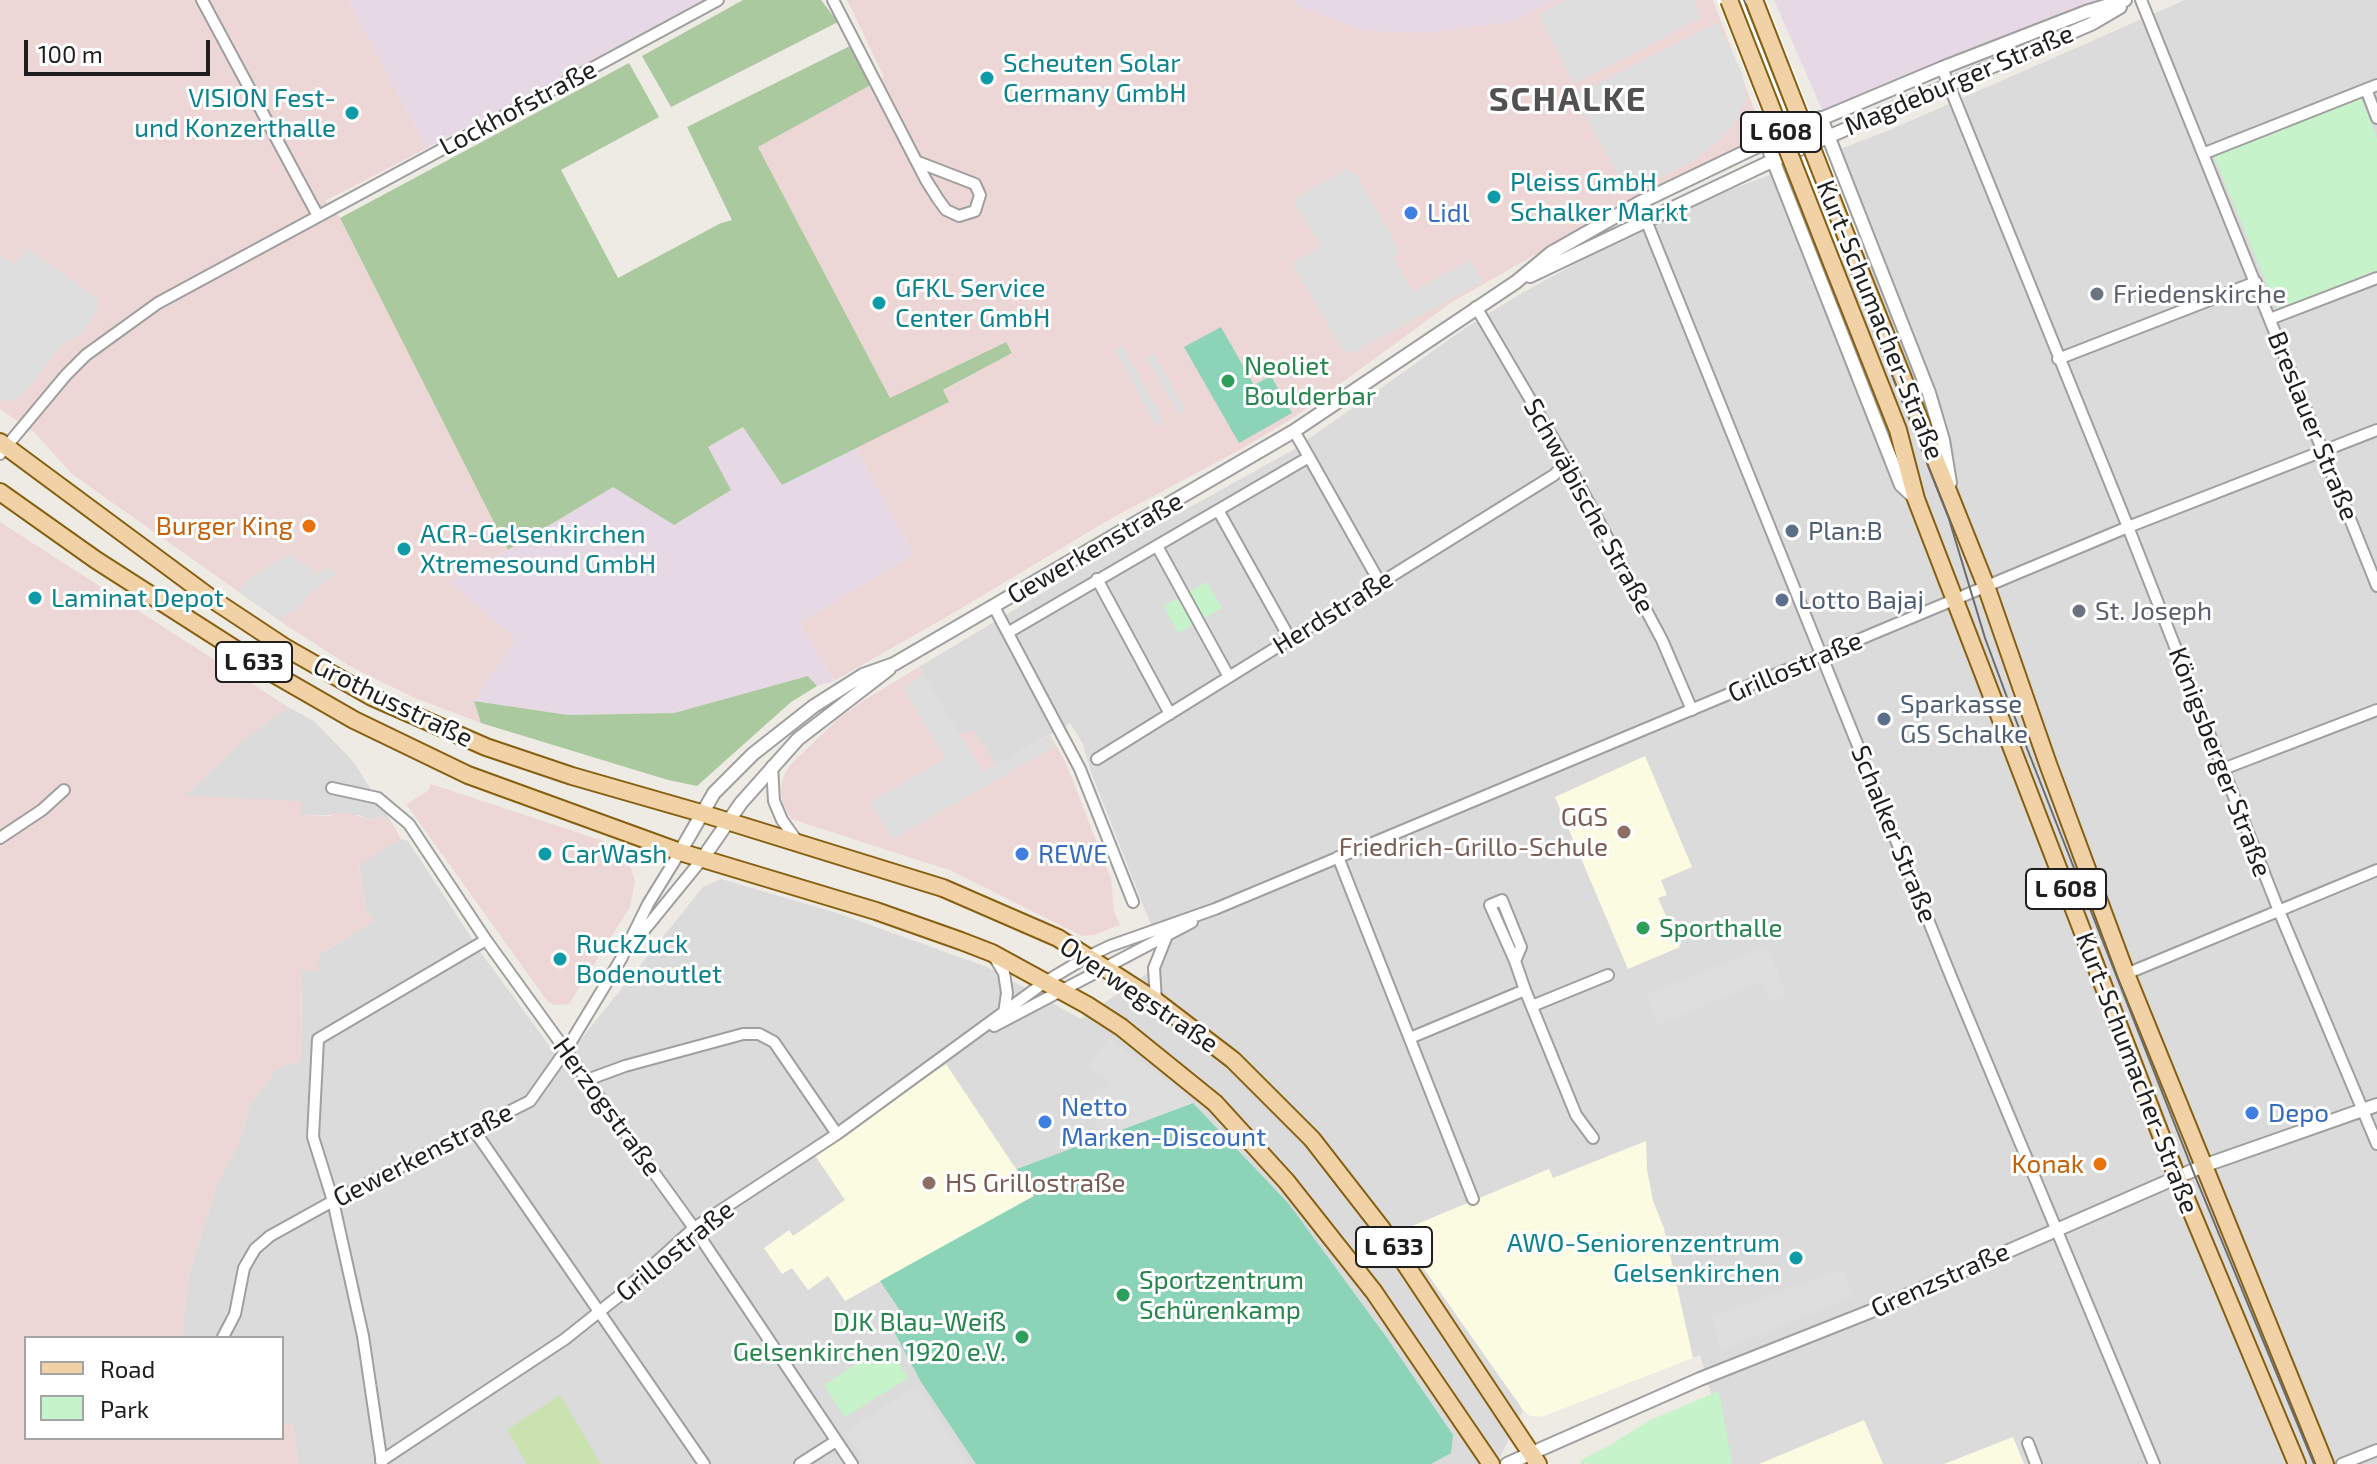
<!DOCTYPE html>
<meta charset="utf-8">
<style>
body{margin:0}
#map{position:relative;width:2377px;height:1464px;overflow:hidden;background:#eeebe5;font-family:"Exo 2",sans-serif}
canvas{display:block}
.legend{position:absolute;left:24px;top:1336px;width:260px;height:104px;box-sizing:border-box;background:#fff;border:2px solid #a5a5a5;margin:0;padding:10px 14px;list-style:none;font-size:24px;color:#1e1e1e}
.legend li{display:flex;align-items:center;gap:16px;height:40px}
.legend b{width:40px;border:2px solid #a5a5a5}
.scale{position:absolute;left:24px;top:40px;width:186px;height:36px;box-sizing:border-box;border:4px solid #1e1e1e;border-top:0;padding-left:10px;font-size:24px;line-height:28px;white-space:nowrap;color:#1e1e1e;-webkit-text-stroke:6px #fff;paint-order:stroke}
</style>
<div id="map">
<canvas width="2377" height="1464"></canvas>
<ul class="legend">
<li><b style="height:10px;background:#f1d1a6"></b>Road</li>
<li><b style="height:22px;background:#c7f3ca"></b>Park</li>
</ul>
<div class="scale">100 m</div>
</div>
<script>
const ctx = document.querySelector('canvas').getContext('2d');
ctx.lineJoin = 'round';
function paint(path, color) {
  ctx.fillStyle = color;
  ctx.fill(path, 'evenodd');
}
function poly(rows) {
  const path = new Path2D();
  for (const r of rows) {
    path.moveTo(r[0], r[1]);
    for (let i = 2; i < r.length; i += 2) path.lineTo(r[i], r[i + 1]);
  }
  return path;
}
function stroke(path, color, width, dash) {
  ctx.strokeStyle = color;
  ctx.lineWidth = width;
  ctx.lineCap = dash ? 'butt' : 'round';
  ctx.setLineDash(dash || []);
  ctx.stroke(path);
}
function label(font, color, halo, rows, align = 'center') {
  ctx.font = font + ' "Exo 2",sans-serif';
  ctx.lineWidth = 6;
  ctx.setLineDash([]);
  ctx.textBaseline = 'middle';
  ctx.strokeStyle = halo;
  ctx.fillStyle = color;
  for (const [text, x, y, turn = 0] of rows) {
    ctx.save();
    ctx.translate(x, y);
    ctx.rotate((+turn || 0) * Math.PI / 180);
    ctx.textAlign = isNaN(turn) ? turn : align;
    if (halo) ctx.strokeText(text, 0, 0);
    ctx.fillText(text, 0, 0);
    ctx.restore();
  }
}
paint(poly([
 [2185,0,2377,0,2377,1464,1731,1464,1700,1355,1542,1417,1530,1416,1523,1410,1497,1464,298,1464,293,1424,282,1422,282,1338,182,1338,188,1276,217,1185,239,1144,249,1106,278,1067,301,1061,302,971,319,955,374,921,365,908,359,864,401,839,408,841,482,954,562,1063,703,887,721,879,837,913,987,967,1081,1019,1165,961,1091,772,1083,744,1070,723,996,765,974,731,958,734,919,667,1127,542,1293,450,1467,327,1522,293,1619,240,1687,206,1885,132],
 [288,707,314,721,353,761,394,826,381,815,370,820,359,815,300,815,301,802,184,796,241,742]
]), '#dcdbdb');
paint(poly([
 [0,0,348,0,427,148,325,201,340,218,508,550,450,581,516,640,474,701,481,723,415,698,353,668,287,626,72,474,35,433,0,409],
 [847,0,1293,0,1300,7,1514,21,1556,0,1713,0,1764,136,1640,195,1452,302,1295,417,1243,448,1105,522,955,612,834,681,800,623,913,554,856,448,948,402,943,391,1012,352,1005,342,890,398,758,147,884,77],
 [0,522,288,707,241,742,185,796,301,801,301,815,332,816,331,813,349,813,370,820,381,815,394,826,401,839,359,865,365,908,374,921,319,955,318,971,302,971,301,1062,278,1067,249,1106,239,1144,217,1185,188,1276,182,1338,26,1338,26,1438,282,1438,282,1422,293,1424,298,1464,0,1464],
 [919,667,958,734,974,730,996,765,1050,735,1066,763,1111,879,1114,911,1120,925,1094,935,1082,936,952,871,791,819,783,804,781,790,783,778,790,765,839,718,866,699],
 [431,784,603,841,620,851,628,859,635,881,630,907,569,1004,554,1005,548,1002,406,804,428,791]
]), '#edd7d6');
paint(poly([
 [348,0,709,0,427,148],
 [1293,0,1556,0,1514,21,1429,33,1366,31,1300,7],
 [1774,0,2098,0,1823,112],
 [744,427,782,485,856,448,913,554,800,623,834,681,817,686,808,676,674,713,568,715,474,701,516,640,449,581,509,550,613,486,708,447]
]), '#e6d8e4');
paint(poly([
 [1645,756,1692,867,1661,880,1667,895,1658,898,1680,947,1628,969,1555,797],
 [946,1064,1034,1196,845,1301,828,1276,808,1290,792,1268,782,1274,764,1248,789,1230,793,1236,845,1200,814,1154],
 [1646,1141,1647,1170,1653,1201,1664,1228,1693,1358,1542,1417,1530,1416,1523,1410,1398,1232,1549,1169,1553,1178],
 [1864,1420,1883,1464,1759,1464],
 [2013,1437,2024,1464,1944,1464]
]), '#fbfbe1');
paint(poly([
 [560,1395,601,1464,527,1464,507,1430]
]), '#c9e2b0');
paint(poly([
 [743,0,821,0,838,22,671,107,642,56],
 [854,44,874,83,758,147,890,398,1006,342,1012,353,943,390,949,402,782,485,743,427,708,447,731,490,674,525,613,487,508,550,340,218,629,63,659,117,561,170,618,278,721,223,732,220,687,127],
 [808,676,817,686,791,702,697,786,668,780,481,723,474,701,568,715,674,713]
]), '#abc99e');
paint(poly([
 [2361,98,2377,138,2377,270,2277,309,2214,156],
 [1207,582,1222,608,1178,633,1164,606],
 [887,1345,908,1378,845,1417,824,1385],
 [1719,1391,1732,1464,1581,1464,1581,1460,1610,1445,1650,1420]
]), '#c7f3ca');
paint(poly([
 [1221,327,1254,385,1271,376,1292,413,1239,443,1184,347],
 [1193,1103,1289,1204,1387,1338,1453,1435,1451,1453,1431,1464,976,1464,921,1382,890,1324,899,1309,880,1281,1034,1196,1017,1169]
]), '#8cd4b8');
paint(poly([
 [1565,0,1694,0,1701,18,1574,84,1538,15],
 [1718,23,1742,73,1746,99,1735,123,1717,143,1691,162,1629,193,1573,96],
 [1347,169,1356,174,1400,252,1393,257,1413,292,1470,260,1483,281,1353,353,1343,351,1292,263,1321,247,1293,199],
 [27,248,97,298,98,311,82,333,61,345,33,383,16,400,0,401,0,255,15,264],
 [1123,346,1164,422,1156,427,1115,350],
 [1154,354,1186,410,1178,414,1146,358],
 [289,554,318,573,331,567,336,575,310,593,299,609,285,614,281,621,238,592,252,576],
 [924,675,983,772,1050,735,1055,746,892,840,870,802,945,759,903,688],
 [1767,946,1787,995,1770,1002,1761,982,1658,1025,1646,995],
 [1109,1038,1174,1086,1193,1103,1102,1137,1085,1097,1112,1085,1103,1075,1087,1068],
 [1843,1269,1853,1297,1720,1351,1712,1316],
 [917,1385,968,1464,867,1464,845,1432]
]), '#dedede');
paint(poly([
 [1717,0,1766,0,1865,252,1822,267]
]), '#fff');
const minor = poly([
 [202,0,318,216],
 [833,0,926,180,938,199,946,210,959,216,975,211,980,195,975,184,918,162],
 [2141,0,2377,586],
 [1942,68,2128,527,2279,911,2377,1144],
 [2366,89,2377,118],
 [2205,153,2377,85],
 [1639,203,1952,979,2154,1464],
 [1476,307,1567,462,1662,640,1692,710],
 [2270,319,2377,278],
 [2058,359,2256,282],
 [0,454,66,375,86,355,158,303,718,0],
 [1309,457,1380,583],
 [1218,510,1290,639],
 [1157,546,1229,677],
 [1097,579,1170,714],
 [994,607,1080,769,1133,902],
 [1009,632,1309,457,1294,431],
 [1097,759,1554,475,1567,462],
 [772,766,774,801,782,820,797,841],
 [2223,769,2377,710],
 [332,788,378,798,409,824,486,940,694,1228,852,1464],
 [0,838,42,810,64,790],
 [1338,857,1473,1199],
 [632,945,703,858],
 [993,955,1004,973,1007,993,1004,1013],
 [1515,961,1490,905,1502,900,1521,947,1515,961,1525,990,1576,1115,1593,1138],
 [2126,974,2377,870],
 [1156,1001,1154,968,1166,938],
 [1532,1006,1608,975],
 [994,1026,1192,922],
 [1410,1038,1525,990],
 [587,1080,625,1066,743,1034,759,1034,774,1042,837,1134],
 [474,1130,704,1464],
 [223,1337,235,1314,244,1268,255,1249,270,1236,333,1201,530,1101,566,1050,621,959,648,904,680,852],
 [2028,1443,2036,1464],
 [381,1461,565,1339,619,1296,694,1228,837,1134,1045,982,1087,957,1110,946,1215,909,2128,527,2377,430],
 [382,1464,363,1336,333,1201,313,1137,318,1039,486,940],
 [800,1464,836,1441],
 [2342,1464,2377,1450]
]);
const tertiary = poly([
 [1821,118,1929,393,1943,440,1950,483],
 [1766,142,1901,485,1916,499],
 [1530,276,1774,160,2091,24,2120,7],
 [680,852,714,793,753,754,814,706,863,675,894,664,1294,431,1516,282,1551,253,1639,203,1766,142,1942,68,2086,12,2125,0],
 [703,858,741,803,798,739,889,669],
 [1507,1464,1700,1379,1869,1312,2203,1166,2377,1105]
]);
const primary = poly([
 [1854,256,1986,586,2048,764,2126,974,2325,1464],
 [1832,263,1898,430,1916,499,2177,1177,2297,1464],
 [0,442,212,599,286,648,372,697,486,747,572,776,701,813,943,888,1058,938,1156,1001,1233,1060,1312,1139,1382,1229,1538,1464],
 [0,492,96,560,274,674,354,720,468,775,680,852,876,911,961,941,992,953,1087,1005,1121,1027,1215,1103,1287,1182,1374,1292,1491,1464]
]);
stroke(minor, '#9f9f9f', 14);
stroke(tertiary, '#9f9f9f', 16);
stroke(primary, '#875f10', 20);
stroke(minor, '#fff', 10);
stroke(tertiary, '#fff', 12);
stroke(primary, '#f1d1a6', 16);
stroke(poly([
 [1744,0,1949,519,1985,638,2008,700,2195,1176,2314,1464]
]), '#6c6c6c', 2);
const primaryBridge = poly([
 [1729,0,1832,263],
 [1754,0,1854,256]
]);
stroke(primaryBridge, '#875f10', 20, []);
stroke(primaryBridge, '#f1d1a6', 16);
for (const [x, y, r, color] of [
 [987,78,8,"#0f9aa8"],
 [352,113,8,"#0f9aa8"],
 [1494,197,8,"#0f9aa8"],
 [1411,213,8,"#3f7fe0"],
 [2097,294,8,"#6b7280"],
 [879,303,8,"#0f9aa8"],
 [1228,381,8,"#2e9e5b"],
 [309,526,8,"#e8710a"],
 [1792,531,8,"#5c6f8a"],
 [404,549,8,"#0f9aa8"],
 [35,598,8,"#0f9aa8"],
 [1782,600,8,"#5c6f8a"],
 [2079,611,8,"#6b7280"],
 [1884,719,8,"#5c6f8a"],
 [1624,832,8,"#8d6e63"],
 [545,854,8,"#0f9aa8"],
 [1022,854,8,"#3f7fe0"],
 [1643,928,8,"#2e9e5b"],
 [560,959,8,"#0f9aa8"],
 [2252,1113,8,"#3f7fe0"],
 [1045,1122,8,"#3f7fe0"],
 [2100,1164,8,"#e8710a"],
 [929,1183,8,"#8d6e63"],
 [1796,1258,8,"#0f9aa8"],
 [1123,1295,8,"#2e9e5b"],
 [1022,1337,8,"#2e9e5b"]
]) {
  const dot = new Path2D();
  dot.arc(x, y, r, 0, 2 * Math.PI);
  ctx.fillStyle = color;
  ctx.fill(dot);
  stroke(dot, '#fff', 3);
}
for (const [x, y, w] of [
 [1781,132,80],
 [254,662,76],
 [2066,889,80],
 [1394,1247,76]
]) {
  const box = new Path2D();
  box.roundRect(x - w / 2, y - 20, w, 40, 6);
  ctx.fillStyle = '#fff';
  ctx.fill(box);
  stroke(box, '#1e1e1e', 2);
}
label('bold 24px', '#1e1e1e', null, [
 ["L 608",1781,132],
 ["L 633",254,662],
 ["L 608",2066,889],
 ["L 633",1394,1247]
]);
label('26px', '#0d838f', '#fff', [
 ["Scheuten Solar",1003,63],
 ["Germany GmbH",1003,93],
 ["VISION Fest-",336,98,"right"],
 ["und Konzerthalle",336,128,"right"],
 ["Pleiss GmbH",1510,182],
 ["Schalker Markt",1510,212],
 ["GFKL Service",895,288],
 ["Center GmbH",895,318],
 ["ACR-Gelsenkirchen",420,534],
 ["Xtremesound GmbH",420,564],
 ["Laminat Depot",51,598],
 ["CarWash",561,854],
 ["RuckZuck",576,944],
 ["Bodenoutlet",576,974],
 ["AWO-Seniorenzentrum",1780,1243,"right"],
 ["Gelsenkirchen",1780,1273,"right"]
], 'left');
label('26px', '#1e1e1e', '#fff', [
 ["Magdeburger Straße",1959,80,-23],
 ["Lockhofstraße",518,108,-28],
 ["Kurt-Schumacher-Straße",1880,320,68],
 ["Breslauer Straße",2313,426,68],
 ["Schwäbische Straße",1589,506,61],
 ["Gewerkenstraße",1095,548,-30],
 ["Herdstraße",1333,612,-32],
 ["Grillostraße",1795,667,-23],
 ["Grothusstraße",393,702,26],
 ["Königsberger Straße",2220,762,69],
 ["Schalker Straße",1894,834,68],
 ["Overwegstraße",1139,995,34],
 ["Kurt-Schumacher-Straße",2137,1073,69],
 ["Herzogstraße",607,1107,54],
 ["Gewerkenstraße",423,1155,-27],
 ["Grillostraße",675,1251,-39],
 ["Grenzstraße",1940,1280,-24]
]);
label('26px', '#366cbe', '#fff', [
 ["Lidl",1427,213],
 ["REWE",1038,854],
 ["Netto",1061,1107],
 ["Marken-Discount",1061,1137],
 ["Depo",2268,1113]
], 'left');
label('26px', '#5b616d', '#fff', [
 ["Friedenskirche",2113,294],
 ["St. Joseph",2095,611]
], 'left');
label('26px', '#27864d', '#fff', [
 ["Neoliet",1244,366],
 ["Boulderbar",1244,396],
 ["Sporthalle",1659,928],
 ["Sportzentrum",1139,1280],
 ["Schürenkamp",1139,1310],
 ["DJK Blau-Weiß",1006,1322,"right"],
 ["Gelsenkirchen 1920 e.V.",1006,1352,"right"]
], 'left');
label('26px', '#c56008', '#fff', [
 ["Burger King",293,526],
 ["Konak",2084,1164]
], 'right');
label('26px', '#4e5e75', '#fff', [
 ["Plan:B",1808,531],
 ["Lotto Bajaj",1798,600],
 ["Sparkasse",1900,704],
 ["GS Schalke",1900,734]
], 'left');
label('26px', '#785e54', '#fff', [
 ["GGS",1608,817],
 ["Friedrich-Grillo-Schule",1608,847],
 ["HS Grillostraße",945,1183,"left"]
], 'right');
ctx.letterSpacing = '2px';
label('bold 34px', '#515151', '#fff', [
 ["SCHALKE",1568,100]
]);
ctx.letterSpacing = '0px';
</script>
